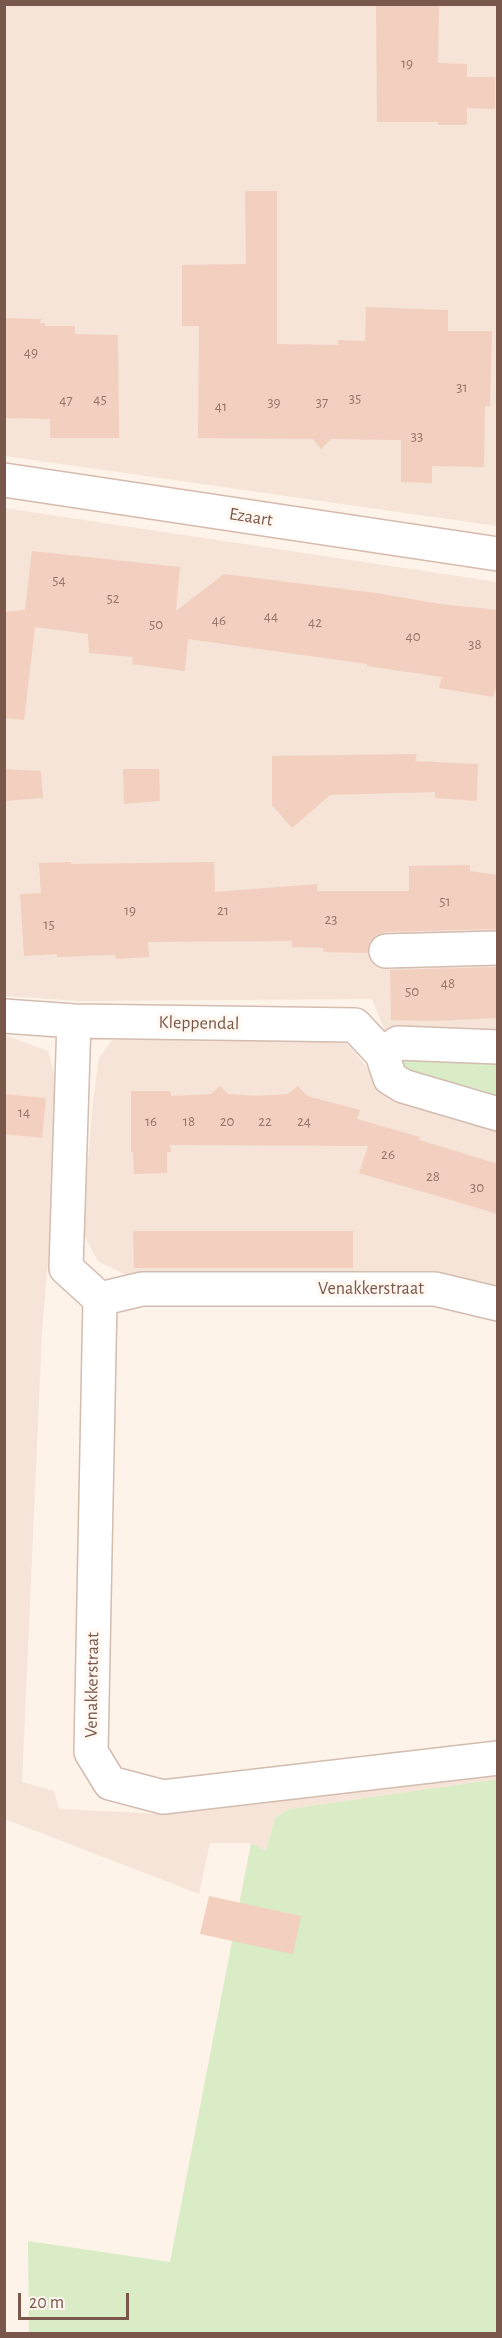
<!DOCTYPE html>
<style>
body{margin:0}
#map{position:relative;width:502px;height:2338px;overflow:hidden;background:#fdf3e9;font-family:"Alegreya Sans",sans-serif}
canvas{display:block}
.frame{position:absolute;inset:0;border:6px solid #79574b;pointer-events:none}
.scale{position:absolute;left:18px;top:2293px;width:111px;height:27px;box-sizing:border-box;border:3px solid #79574b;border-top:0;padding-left:8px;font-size:18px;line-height:21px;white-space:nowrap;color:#79574b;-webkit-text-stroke:4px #fff7f0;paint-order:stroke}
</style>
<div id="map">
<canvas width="502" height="2338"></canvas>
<div class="frame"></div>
<div class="scale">20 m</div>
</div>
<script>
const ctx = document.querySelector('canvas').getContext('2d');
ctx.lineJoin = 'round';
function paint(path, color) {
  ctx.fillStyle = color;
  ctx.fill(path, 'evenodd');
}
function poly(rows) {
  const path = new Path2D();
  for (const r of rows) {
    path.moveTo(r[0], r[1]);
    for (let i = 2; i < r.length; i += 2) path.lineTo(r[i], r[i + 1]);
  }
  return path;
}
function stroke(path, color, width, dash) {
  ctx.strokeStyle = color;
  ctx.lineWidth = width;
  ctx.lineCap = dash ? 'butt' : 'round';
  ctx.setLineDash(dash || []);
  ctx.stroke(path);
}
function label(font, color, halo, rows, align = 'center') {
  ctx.font = font + ' "Alegreya Sans",sans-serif';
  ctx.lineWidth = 6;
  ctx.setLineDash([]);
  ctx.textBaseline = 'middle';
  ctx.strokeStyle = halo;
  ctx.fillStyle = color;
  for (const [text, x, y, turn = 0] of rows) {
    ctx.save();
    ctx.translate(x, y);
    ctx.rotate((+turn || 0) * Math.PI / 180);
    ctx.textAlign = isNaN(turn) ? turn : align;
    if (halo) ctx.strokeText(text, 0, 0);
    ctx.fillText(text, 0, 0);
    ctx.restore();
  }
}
paint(poly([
 [5,5,497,5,497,526,5,456],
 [4,508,497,582,497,1036,386,1034,372,999,78,1001,5,996],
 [4,1035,48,1051,60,1094,60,1121,42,1332,22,1782,54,1791,59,1809,165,1814,497,1769,497,1779,289,1809,275,1818,266,1851,251,1843,210,1843,199,1894,5,1819],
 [138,1037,340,1039,351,1048,390,1095,497,1128,497,1285,422,1276,128,1276,98,1261,82,1232,93,1101,99,1058,112,1040]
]), '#f5e4d7');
paint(poly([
 [417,1055,497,1057,497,1102,402,1071,400,1061],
 [497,1779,497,2333,29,2333,28,2241,170,2262,251,1843,266,1851,275,1818,289,1809]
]), '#d9ecc6');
paint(poly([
 [376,4,439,4,438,63,467,64,467,77,495,77,495,109,467,108,467,125,438,125,438,122,377,122],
 [245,191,277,191,277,344,338,345,338,340,365,341,366,307,448,310,448,331,492,331,490,406,485,406,484,467,432,466,432,483,401,482,401,440,331,439,321,449,313,439,198,438,199,326,182,326,182,265,246,264],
 [4,318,41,319,40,323,45,323,45,326,75,326,75,334,118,335,119,438,50,438,50,419,4,418],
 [32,551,180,567,176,611,224,574,376,593,440,604,498,610,498,682,493,697,439,688,442,677,367,666,367,664,188,639,185,671,132,664,133,657,89,653,88,634,35,627,24,720,4,718,4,612,25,610],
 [417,754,415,761,478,764,477,801,435,798,435,792,330,795,292,828,272,805,272,756],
 [4,769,41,771,43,798,4,801],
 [123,769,159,769,160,801,124,804],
 [71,862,71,864,214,862,215,892,317,884,317,891,409,891,409,866,470,865,470,871,498,875,498,929,385,932,376,935,370,942,368,953,324,952,323,948,292,947,292,941,148,942,149,957,116,959,115,955,57,957,57,954,24,956,20,894,41,893,39,863],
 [498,967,498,1018,434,1021,391,1020,390,970],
 [220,1086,228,1094,257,1096,288,1094,298,1086,307,1096,360,1110,357,1119,420,1137,419,1140,498,1164,498,1214,359,1173,368,1146,170,1145,171,1152,167,1152,167,1173,134,1174,133,1152,131,1152,131,1091,170,1091,171,1096,211,1094],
 [4,1094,46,1098,42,1138,4,1134],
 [133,1231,353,1231,353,1268,134,1268],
 [209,1896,301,1916,293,1954,200,1934]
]), '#f3cfbf');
const minor = poly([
 [386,951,498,948],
 [4,1016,74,1021,355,1025,382,1054,390,1078,403,1086,498,1114],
 [74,1021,66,1268,100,1299,142,1289,435,1289,498,1304],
 [382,1054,398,1043,498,1047],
 [100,1299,91,1752,110,1783,163,1797,498,1758]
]);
const secondary = poly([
 [4,480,498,554]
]);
stroke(minor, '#d3bcb0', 36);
stroke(secondary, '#d6bbad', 36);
stroke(minor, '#fff', 33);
stroke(secondary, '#fff', 33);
label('15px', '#987568', null, [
 ["19",407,63],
 ["49",31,352],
 ["31",462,387],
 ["35",355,398],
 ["45",100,399],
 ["47",66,400],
 ["39",274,402],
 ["37",322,402],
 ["41",221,406],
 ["33",417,436],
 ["54",59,580],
 ["52",113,598],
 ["44",271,616],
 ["46",219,620],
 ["42",315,622],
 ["50",156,624],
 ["40",413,636],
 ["38",475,644],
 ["51",445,901],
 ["19",130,910],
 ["21",223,910],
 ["23",331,919],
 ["15",49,924],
 ["48",448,983],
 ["50",412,991],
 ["14",24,1112],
 ["16",151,1121],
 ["18",189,1121],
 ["20",227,1121],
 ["22",265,1121],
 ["24",304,1121],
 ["26",388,1154],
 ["28",433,1176],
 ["30",477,1187]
]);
label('18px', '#79574b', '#fff7f0', [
 ["Ezaart",251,517,9],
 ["Kleppendal",199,1023,1],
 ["Venakkerstraat",371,1289],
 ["Venakkerstraat",92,1685,-89]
]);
</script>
